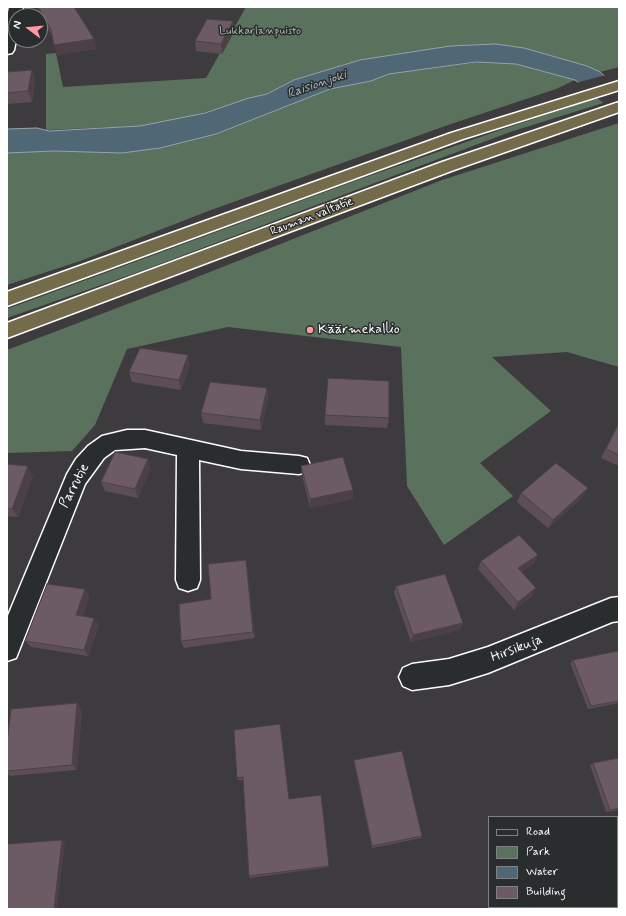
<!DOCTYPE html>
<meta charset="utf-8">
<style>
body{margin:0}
#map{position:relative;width:626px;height:916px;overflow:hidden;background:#3e3b3e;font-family:Mynerve,sans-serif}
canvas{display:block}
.frame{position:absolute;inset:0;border:8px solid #fff;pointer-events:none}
.legend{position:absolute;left:488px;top:816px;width:130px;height:92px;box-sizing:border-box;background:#2a2d2e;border:1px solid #7f8182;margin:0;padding:5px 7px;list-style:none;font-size:12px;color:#fff}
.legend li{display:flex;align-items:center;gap:8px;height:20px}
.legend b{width:20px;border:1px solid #7f8182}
.north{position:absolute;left:8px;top:8px;width:40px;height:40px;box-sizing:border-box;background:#2a2d2e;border:1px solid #7f8182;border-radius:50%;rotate:286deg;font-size:11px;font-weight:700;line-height:16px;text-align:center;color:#fff}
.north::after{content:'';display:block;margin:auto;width:14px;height:18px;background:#ff9aa2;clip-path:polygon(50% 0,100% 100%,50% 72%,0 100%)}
</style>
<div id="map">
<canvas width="626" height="916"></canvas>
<div class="frame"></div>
<ul class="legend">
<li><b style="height:5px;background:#2a2d2e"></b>Road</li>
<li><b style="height:11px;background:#5a715d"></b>Park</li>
<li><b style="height:11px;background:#506775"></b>Water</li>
<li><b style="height:11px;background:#6c5b64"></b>Building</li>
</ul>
<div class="north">N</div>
</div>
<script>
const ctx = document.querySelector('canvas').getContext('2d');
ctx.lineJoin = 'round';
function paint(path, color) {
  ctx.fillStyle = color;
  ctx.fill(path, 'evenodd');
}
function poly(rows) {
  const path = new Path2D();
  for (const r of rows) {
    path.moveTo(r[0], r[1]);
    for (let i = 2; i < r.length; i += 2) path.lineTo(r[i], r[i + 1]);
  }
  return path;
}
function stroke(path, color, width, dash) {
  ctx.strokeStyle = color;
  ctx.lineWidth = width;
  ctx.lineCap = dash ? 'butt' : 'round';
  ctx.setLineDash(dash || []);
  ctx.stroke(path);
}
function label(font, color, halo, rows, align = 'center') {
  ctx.font = font + ' Mynerve,sans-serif';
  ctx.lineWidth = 3;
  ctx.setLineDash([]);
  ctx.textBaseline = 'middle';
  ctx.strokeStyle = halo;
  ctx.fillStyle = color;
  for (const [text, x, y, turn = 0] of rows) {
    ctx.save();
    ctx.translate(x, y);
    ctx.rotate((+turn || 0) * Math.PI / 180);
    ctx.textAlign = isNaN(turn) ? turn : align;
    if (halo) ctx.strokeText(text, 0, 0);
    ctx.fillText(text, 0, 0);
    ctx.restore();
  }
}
paint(poly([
 [246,7,619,7,619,67,600,72,587,66,524,48,496,44,450,46,360,60,294,80,267,94,185,118,140,126,46,130,46,54,56,53,63,87,206,78],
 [488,61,516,64,575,80,556,89,448,125,211,210,80,261,7,285,7,153,54,151,122,153,160,148,216,134,330,89,371,81,389,74],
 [619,91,619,98,510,132,144,270,7,318,7,309,352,182,506,128],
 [619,123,619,367,567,352,492,357,551,411,480,463,513,496,444,545,407,486,401,347,228,327,127,349,95,425,72,451,7,453,7,350,172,287,442,180]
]), '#5a715d');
const water = poly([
 [496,44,524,48,587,66,600,72,619,88,619,112,575,80,516,64,476,62,389,74,371,81,330,89,216,134,160,148,122,153,54,151,7,153,7,129,37,128,49,131,140,126,205,113,249,98,267,94,294,80,360,60,450,46,496,44]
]);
paint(water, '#506775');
stroke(water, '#96a4ac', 1);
paint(poly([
 [606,75,619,85,619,114,576,83]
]), '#3e3b3e');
const minor = poly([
 [9,7,23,7,21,16,16,16,16,40,14,50,12,53,7,54,7,18,9,7],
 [127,430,145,430,241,451,299,456,307,458,310,465,307,472,299,474,241,469,199,460,200,580,197,588,188,591,179,588,176,580,177,455,145,448,115,450,104,458,85,484,16,658,7,661,7,618,67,474,76,459,88,446,102,436,127,430],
 [619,597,619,621,612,622,488,673,449,685,412,690,403,686,399,677,403,668,412,664,449,659,488,647,611,598,619,597],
 [617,904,617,909,571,909,571,907,617,907,617,904]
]);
const highway = poly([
 [619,81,619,90,463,139,7,306,7,292,451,133,619,81],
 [619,102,619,112,454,170,7,338,7,323,442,162,619,102]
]);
stroke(minor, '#fff', 3);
stroke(highway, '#fff', 3);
paint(minor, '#2a2d2e');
paint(highway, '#746b4b');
paint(poly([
 [38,7,74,7,94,39,97,49,57,55,53,37,40,15],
 [233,21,234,32,222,54,196,51,195,41],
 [32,70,35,81,32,102,7,104,7,72],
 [190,365,181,390,132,382,129,372],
 [267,388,268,398,261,430,203,423,201,413],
 [325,415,389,418,387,428,325,425],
 [619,422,619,466,601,458],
 [7,464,33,475,18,517,7,516],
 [301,466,353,499,310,508,302,475],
 [151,468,138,498,105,491,101,482],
 [521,493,583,497,548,528,517,502],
 [246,560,255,638,184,648,181,641,211,599],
 [481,561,534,563,521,572,532,596,514,610,478,569],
 [396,586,460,630,411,642,394,593],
 [85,589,89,597,83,616,99,625,88,656,31,647,25,641],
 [619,653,619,703,588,709,570,663,573,660],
 [82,709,77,770,10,776,7,774,7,742],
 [234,730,289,799,329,866,329,867,250,878,249,876,243,780,238,780,237,778],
 [619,758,619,810,606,812,590,765,593,763],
 [354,760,422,836,421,838,372,848,354,763]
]), '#5d4e56');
paint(poly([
 [233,21,234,32,222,54,221,44],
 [94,39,97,49,57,55,54,45],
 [32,70,35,81,32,102,28,91],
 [188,355,190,365,181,390,179,380],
 [267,388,268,398,261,430,260,420],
 [148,459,151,468,138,498,135,489],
 [28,466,33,475,18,517,12,509],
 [588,488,583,497,548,528,553,520],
 [353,490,353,499,310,508,310,499],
 [538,555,534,563,514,576,518,568],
 [246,560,247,567,255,638,253,632],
 [536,588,532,596,514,610,518,602],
 [85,589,89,597,81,622,76,615],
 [94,618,99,625,88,656,84,650],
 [463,623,460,630,411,642,413,635],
 [77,703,82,709,77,770,72,765],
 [62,840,65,842,57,909,54,909]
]), '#4c4046');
const building = poly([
 [38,7,74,7,94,39,54,45,51,29,38,7],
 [207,19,233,21,221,44,195,41,207,19],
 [32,70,28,91,7,93,7,72,32,70],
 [140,348,188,355,179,380,129,372,140,348],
 [328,378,389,381,389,418,325,415,328,378],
 [210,382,267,388,260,420,201,413,210,382],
 [619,423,619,455,606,449,619,423],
 [115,452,148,459,135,489,101,482,115,452],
 [343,457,353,490,310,499,301,466,343,457],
 [556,463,588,488,553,520,521,493,556,463],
 [7,464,28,466,12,509,7,508,7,464],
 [519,535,538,555,518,568,536,588,518,602,481,561,519,535],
 [246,560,253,632,181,641,179,604,211,599,208,564,246,560],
 [445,574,463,623,413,635,396,586,445,574],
 [47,584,85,589,76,615,94,618,84,650,25,641,47,584],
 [618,651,619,653,619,701,591,706,573,660,618,651],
 [77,703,72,765,7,771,7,742,11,709,77,703],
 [280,724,289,799,321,795,329,866,249,876,243,777,237,778,234,730,280,724],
 [402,751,422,836,372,846,354,760,402,751],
 [619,758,619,808,610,810,593,763,619,758],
 [62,840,54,909,7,909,7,844,62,840]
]);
paint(building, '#6c5b64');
stroke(building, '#4c4046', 1);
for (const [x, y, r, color] of [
 [310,330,4,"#ff9aa2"]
]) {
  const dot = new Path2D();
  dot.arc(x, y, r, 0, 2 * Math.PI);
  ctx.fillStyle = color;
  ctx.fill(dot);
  stroke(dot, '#2a2d2e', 1.5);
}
label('12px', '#acb8ae', '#2a2d2e', [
 ["Lukkarlanpuisto",260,31]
]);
label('12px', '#fff', '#2a2d2e', [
 ["Rauman valtatie",312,217,-21]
]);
label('italic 13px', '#b0bbc1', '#2a2d2e', [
 ["Raisionjoki",317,85,-19]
]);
label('14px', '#fff', '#2a2d2e', [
 ["Käärmekallio",318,330]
], 'left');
label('14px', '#fff', '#2a2d2e', [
 ["Parrutie",75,486,-62],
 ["Hirsikuja",517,649,-21]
]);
</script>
